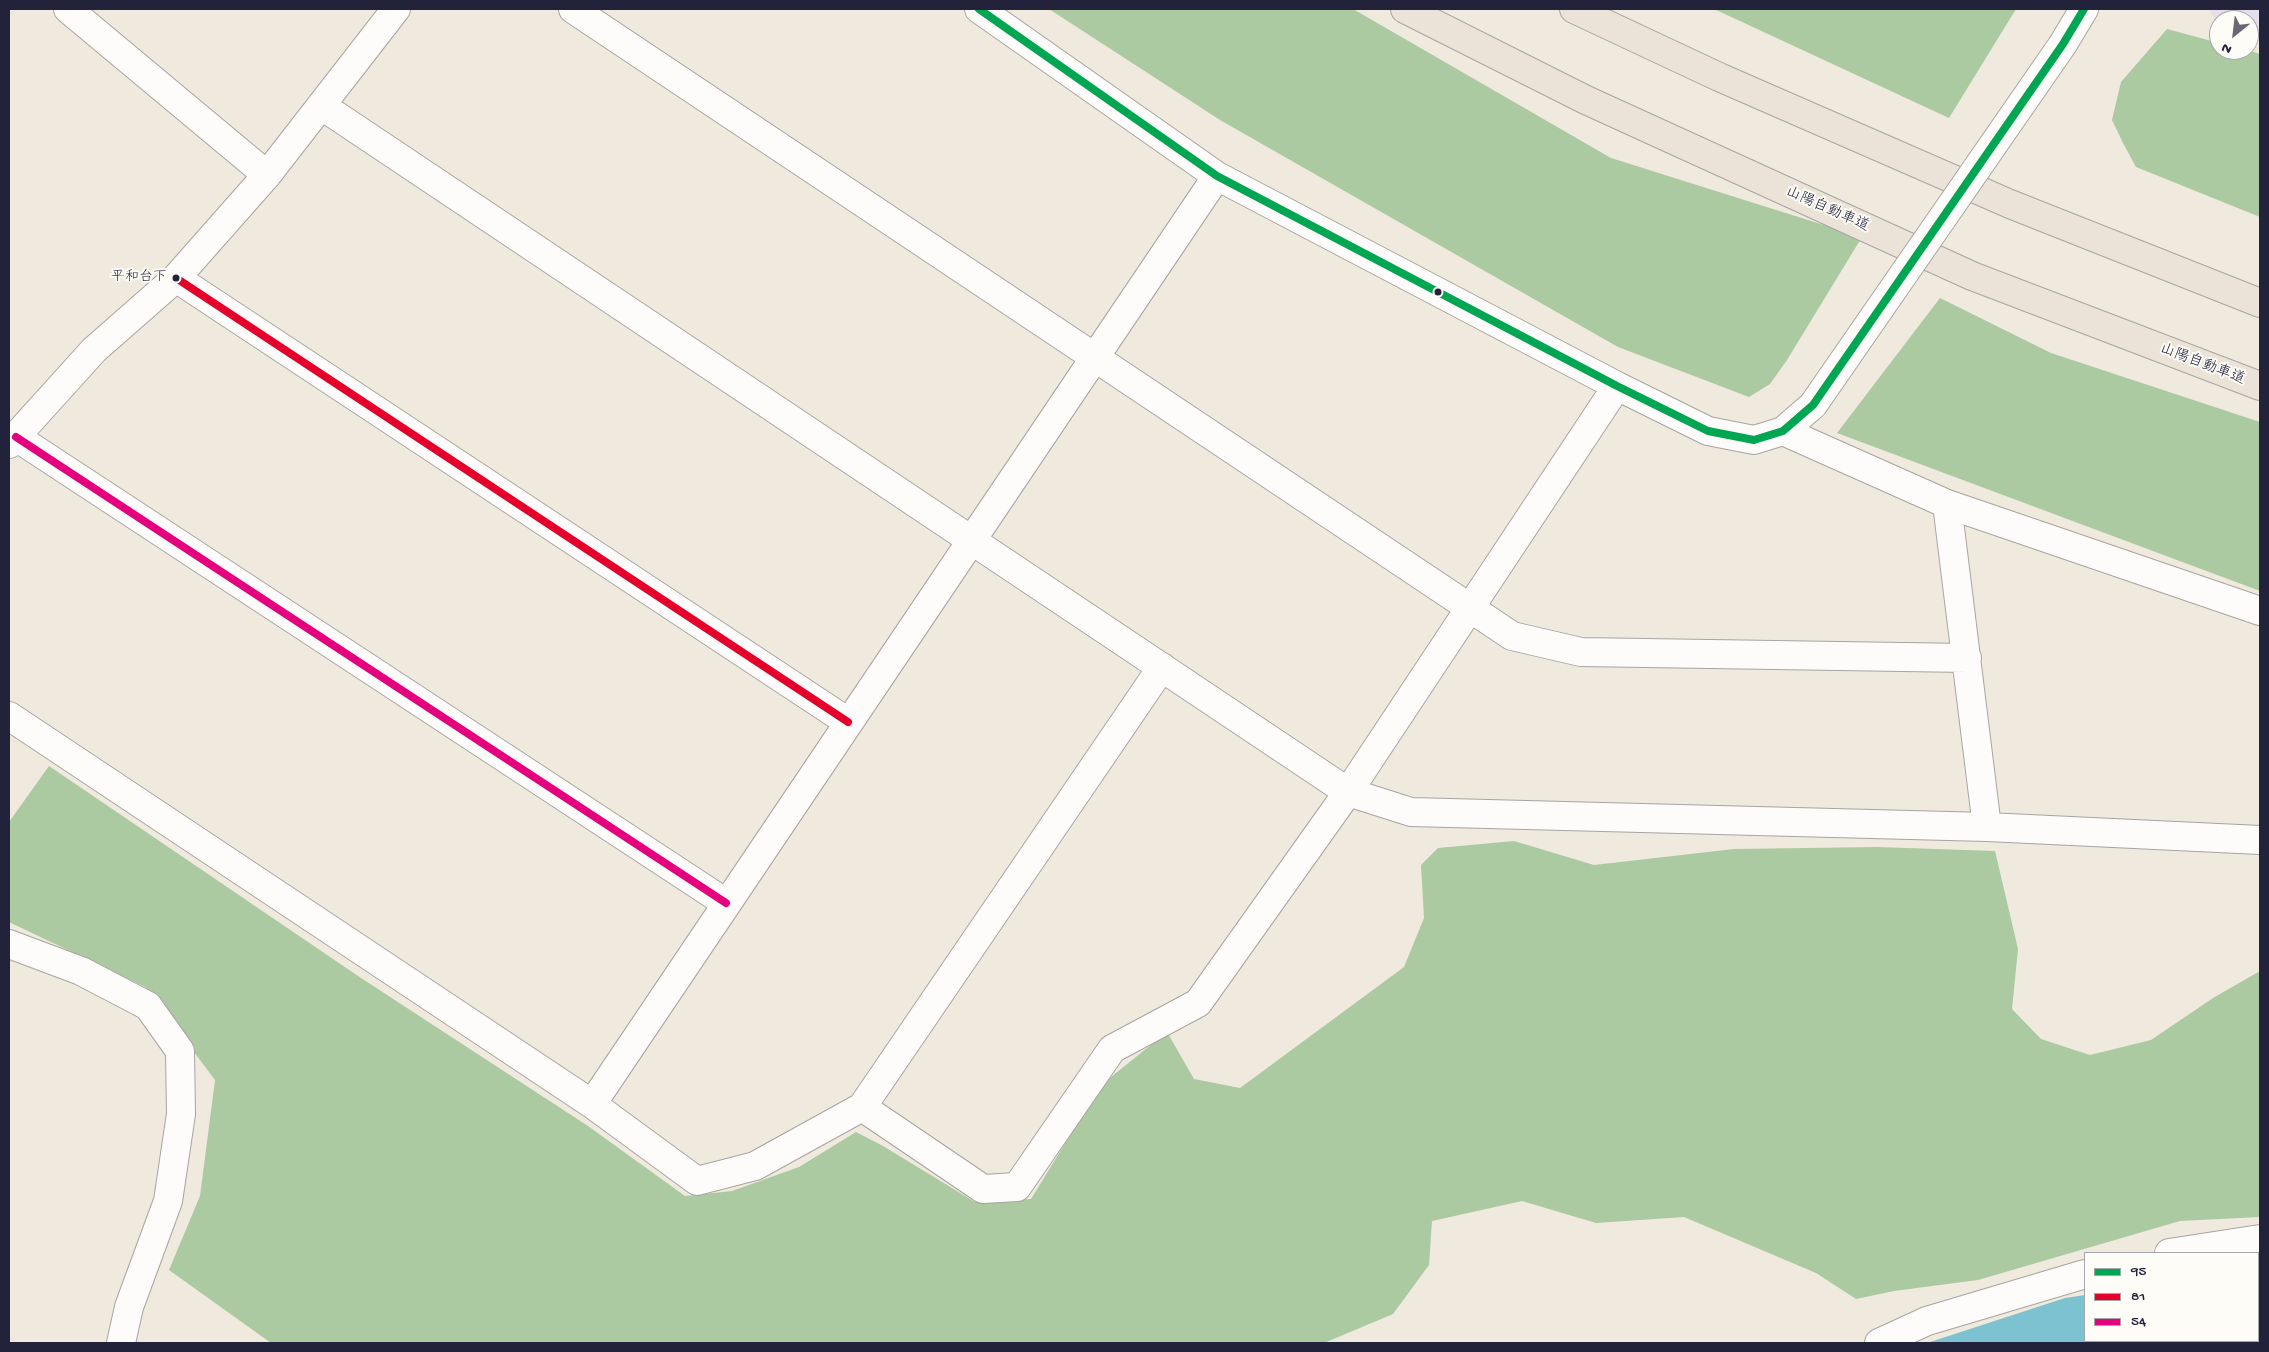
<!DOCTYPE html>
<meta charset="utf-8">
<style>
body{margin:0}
#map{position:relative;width:2269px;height:1352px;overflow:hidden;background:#efe9de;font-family:"Gochi Hand",sans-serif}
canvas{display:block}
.frame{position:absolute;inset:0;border:10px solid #22223b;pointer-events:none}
.legend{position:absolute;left:2084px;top:1252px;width:175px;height:90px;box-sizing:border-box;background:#fdfcf7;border:1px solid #a5a5ac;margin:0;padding:6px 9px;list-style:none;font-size:15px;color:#22223b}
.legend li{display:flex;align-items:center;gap:10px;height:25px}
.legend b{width:25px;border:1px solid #a5a5ac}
.north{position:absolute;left:2209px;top:10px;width:50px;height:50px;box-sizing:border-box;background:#fdfcf7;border:1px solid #a5a5ac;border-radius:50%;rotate:209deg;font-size:14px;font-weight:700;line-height:20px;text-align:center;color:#22223b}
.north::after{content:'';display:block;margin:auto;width:18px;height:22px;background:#6a6874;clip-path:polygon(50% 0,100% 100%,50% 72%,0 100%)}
</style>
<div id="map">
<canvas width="2269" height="1352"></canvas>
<div class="frame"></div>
<ul class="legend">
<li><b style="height:6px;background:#00a651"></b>95</li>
<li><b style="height:6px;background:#e4002b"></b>81</li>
<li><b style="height:6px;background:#e5007d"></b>54</li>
</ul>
<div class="north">N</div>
</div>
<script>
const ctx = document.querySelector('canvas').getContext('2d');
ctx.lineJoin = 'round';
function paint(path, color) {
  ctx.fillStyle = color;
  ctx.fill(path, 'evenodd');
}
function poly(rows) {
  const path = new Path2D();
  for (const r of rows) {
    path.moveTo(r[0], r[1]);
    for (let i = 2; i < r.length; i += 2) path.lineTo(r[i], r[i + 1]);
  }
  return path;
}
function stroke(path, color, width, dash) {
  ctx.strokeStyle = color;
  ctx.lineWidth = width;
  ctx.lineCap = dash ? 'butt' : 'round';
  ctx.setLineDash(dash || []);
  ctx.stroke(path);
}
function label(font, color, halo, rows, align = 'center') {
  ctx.font = font + ' "Gochi Hand","Klee One",sans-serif';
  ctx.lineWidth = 4;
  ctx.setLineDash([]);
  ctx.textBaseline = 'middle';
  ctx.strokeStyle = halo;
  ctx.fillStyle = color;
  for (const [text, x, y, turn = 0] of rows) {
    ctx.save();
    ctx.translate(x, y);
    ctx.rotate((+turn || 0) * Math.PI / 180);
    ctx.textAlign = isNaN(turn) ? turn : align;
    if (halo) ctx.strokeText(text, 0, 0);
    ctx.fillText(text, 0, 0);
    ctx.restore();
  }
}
paint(poly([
 [2209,9,2260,9,2260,35,2249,31,2249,20,2219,20,2214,18]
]), '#e5dfeb');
paint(poly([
 [1049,9,1353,9,1611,158,1862,237,1787,360,1770,384,1749,397,1618,347,1220,120],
 [1714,9,2016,9,1949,118],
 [2167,29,2219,43,2219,50,2247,50,2260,54,2260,217,2136,167,2123,143,2112,120,2121,82],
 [1940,298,2051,353,2260,422,2260,591,1837,433],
 [49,766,361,978,588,1126,685,1196,732,1191,799,1167,856,1132,883,1146,975,1202,1031,1199,1101,1085,1167,1032,1194,1079,1240,1088,1404,967,1424,918,1421,865,1438,848,1514,841,1594,865,1734,849,1877,847,1995,851,2018,949,2012,1009,2041,1039,2090,1055,2151,1040,2213,998,2260,971,2260,1217,2180,1221,1978,1280,1894,1291,1856,1299,1816,1273,1684,1217,1596,1223,1522,1201,1432,1221,1429,1265,1393,1314,1324,1343,271,1343,169,1270,200,1196,215,1080,145,987,9,922,9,822]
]), '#abcaa1');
paint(poly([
 [2258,1274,2260,1274,2260,1340,2258,1339],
 [2085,1295,2085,1341,2240,1341,2224,1343,1927,1343,2065,1298]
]), '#7cc2d0');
const minor = poly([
 [68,9,267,175],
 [573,9,1512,636,1581,652,1967,658],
 [979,9,1217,176,1617,386,1708,431,1754,440,1783,431,1813,405],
 [2063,44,2084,9],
 [322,106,1348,792,1411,812,1987,827,2260,840],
 [176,278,848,722],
 [1783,431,1947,504,2260,611],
 [16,437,726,903],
 [9,444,94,350,176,278,267,175,396,9],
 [1947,504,1987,827],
 [9,716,592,1104,697,1181,755,1166,862,1107,983,1189,1017,1187,1112,1049,1198,1003,1348,792,1617,386],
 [9,944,81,971,148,1006,180,1051,181,1114,168,1201,129,1307,121,1343],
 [592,1104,1217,176],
 [862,1107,1162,667],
 [2169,1253,2260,1239],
 [1879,1343,1927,1321,2085,1274]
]);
const motorway = poly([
 [1405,9,1586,100,1972,276,2260,386],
 [1574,9,1719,77,2010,204,2260,303]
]);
stroke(minor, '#a8a4a1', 30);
stroke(motorway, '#a8a4a1', 30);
stroke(minor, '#fdfcfa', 28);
stroke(motorway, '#ece3d8', 28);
const tertiaryBridge = poly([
 [1813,405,2063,44]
]);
stroke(tertiaryBridge, '#a8a4a1', 30, []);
stroke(tertiaryBridge, '#fdfcfa', 28);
stroke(poly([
 [979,9,1217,176,1617,386,1708,431,1754,440,1783,431,1813,405,2063,44,2084,9]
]), '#00a651', 8);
stroke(poly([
 [176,278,848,722]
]), '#e4002b', 8);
stroke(poly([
 [16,437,726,903]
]), '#e5007d', 8);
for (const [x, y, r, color] of [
 [176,278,4.5,"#22223b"],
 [1438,292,4.5,"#22223b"]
]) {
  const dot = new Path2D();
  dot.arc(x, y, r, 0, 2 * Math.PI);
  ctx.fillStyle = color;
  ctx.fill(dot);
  stroke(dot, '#fdfcf7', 2);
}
label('14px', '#22223b', '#fdfcf7', [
 ["平和台下",167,278]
], 'right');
label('15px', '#22223b', '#fdfcf7', [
 ["山陽自動車道",1827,210,24],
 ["山陽自動車道",2202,365,21]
]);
</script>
